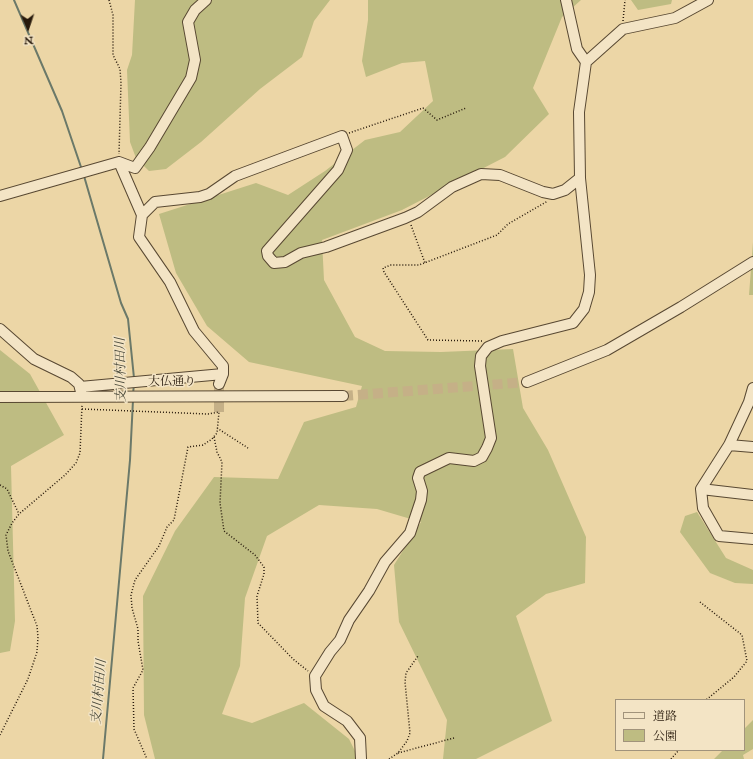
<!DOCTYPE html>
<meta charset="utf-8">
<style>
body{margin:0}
#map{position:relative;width:753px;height:759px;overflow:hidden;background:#ecd6a6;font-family:"IM FELL English","Noto Serif JP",serif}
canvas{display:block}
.legend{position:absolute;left:615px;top:699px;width:130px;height:52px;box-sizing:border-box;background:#f3e4c5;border:1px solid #a1937b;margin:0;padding:5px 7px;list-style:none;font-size:12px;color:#27190b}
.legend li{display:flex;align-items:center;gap:8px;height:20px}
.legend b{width:20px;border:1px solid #a1937b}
.north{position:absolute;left:8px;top:8px;width:40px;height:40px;-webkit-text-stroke:3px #f3e4c5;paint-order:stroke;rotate:177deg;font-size:11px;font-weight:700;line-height:16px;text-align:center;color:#27190b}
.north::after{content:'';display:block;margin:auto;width:14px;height:18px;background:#27190b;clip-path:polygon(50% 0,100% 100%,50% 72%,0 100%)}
</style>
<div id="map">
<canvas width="753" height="759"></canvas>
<ul class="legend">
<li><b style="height:5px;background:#f3e4c5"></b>道路</li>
<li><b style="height:11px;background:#bebc82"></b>公園</li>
</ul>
<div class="north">N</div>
</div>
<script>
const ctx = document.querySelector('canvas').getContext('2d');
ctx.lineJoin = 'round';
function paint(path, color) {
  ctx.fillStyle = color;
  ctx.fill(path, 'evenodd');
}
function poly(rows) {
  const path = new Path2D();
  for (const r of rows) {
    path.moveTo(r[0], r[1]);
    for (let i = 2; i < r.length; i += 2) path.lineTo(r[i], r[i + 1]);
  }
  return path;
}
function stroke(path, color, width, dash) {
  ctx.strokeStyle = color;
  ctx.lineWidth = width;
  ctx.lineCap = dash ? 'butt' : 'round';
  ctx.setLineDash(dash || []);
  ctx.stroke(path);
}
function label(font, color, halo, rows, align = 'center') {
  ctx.font = font + ' "IM FELL English","Noto Serif JP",serif';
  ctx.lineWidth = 3;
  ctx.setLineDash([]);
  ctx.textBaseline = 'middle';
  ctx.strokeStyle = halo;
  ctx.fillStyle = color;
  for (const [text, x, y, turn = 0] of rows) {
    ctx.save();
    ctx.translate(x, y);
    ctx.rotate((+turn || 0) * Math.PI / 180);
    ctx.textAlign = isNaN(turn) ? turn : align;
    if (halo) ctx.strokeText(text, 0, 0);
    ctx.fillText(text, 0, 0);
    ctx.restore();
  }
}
paint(poly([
 [135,0,330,0,314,21,302,57,260,89,201,142,166,169,149,171,136,158,130,142,127,70,132,55],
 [368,0,581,0,562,17,533,88,549,114,505,157,402,210,322,240,324,280,355,337,385,351,441,352,513,349,523,408,548,450,586,537,585,583,546,594,516,616,552,721,476,759,443,759,447,720,399,622,394,565,421,522,377,509,319,505,267,536,245,598,240,666,222,714,252,723,304,703,349,739,359,759,155,759,144,715,143,596,175,531,214,477,278,479,304,422,356,407,362,386,249,362,207,326,176,273,159,214,256,183,288,195,325,171,365,140,400,132,433,101,425,61,402,63,366,77,362,61,368,20],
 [631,0,672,0,671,4,638,10],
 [753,242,753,295,749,295],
 [0,350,30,374,64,435,11,466,15,621,10,651,0,653],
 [697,512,726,558,753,570,753,584,735,583,710,573,680,532,685,516],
 [753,720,753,749,743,755,744,759,714,759,723,750,744,750,744,729]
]), '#bebc82');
stroke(poly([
 [14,0,62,111,82,170],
 [84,176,121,303,128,319,134,378],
 [133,394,134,384],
 [103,759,130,460,133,400]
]), '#6b7969', 2);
stroke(poly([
 [343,396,527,382],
 [219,412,219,384]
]), '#c5b087', 10, [10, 5]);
const minor = poly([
 [566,0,577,49,586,62],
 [119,162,142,215,139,237,170,282,194,331,223,366,223,374,219,384],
 [0,196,119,162,135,168,150,147,191,78,195,60,188,22,195,10,206,0],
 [142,215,155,202,200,197,209,194,235,176,342,136,347,150,338,170,267,251,268,256,274,263,285,262,301,253,326,247,405,218,418,212,452,187,481,174,500,175,543,192,553,194,565,190,580,178],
 [0,329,34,359,71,377,79,384,81,392],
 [527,382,607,350,681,307,753,262],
 [80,387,223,374],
 [753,388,749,402,729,445,701,489,703,508,719,536,753,539],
 [0,397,343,396],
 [729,445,753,447],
 [701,489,753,495],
 [361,759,360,738,347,721,324,706,316,690,315,676,330,652,340,640,349,620,369,591,385,562,410,533,421,500,422,491,418,478,420,472,449,458,474,461,482,457,487,448,491,438,480,366,481,356,488,347,502,341,573,323,584,309,589,292,590,275,580,178,579,112,586,62,623,29,675,18,708,0]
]);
stroke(minor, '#584832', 12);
stroke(poly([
 [109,0,113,15,113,55,120,69,121,83,119,154],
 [623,21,625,0],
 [349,133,423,108,437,120,466,108],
 [411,225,425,263],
 [482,341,428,340,384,272,383,268,391,265,419,265,497,235,508,224,548,201],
 [82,409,208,414,219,412,217,433,212,439,203,445,188,447,174,520,167,527,159,546,135,580,131,595,132,608,138,629,138,641,143,670,133,688,134,729,147,759],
 [217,428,248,448],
 [214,437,217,452,222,462,220,503,224,531,255,555,264,567,264,574,257,596,258,623,293,659,308,671],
 [0,485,7,489,19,514],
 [700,602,742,635,747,661,734,677,706,700],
 [0,735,28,679,37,652,38,637,37,626,8,551,6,535,12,523,19,514,65,475,76,463,80,453,82,405],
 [398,753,454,738],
 [389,759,398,753,407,741,410,733,405,682,406,673,418,656],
 [671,759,679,750]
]), '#27190b', 1.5, [1, 2]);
stroke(minor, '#f3e4c5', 10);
label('12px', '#27190b', '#f3e4c5', [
 ["大仏通り",172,383]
]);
label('italic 13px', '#49493a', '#f3e4c5', [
 ["支川村田川",122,370,-91],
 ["支川村田川",100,692,-85]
]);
</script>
